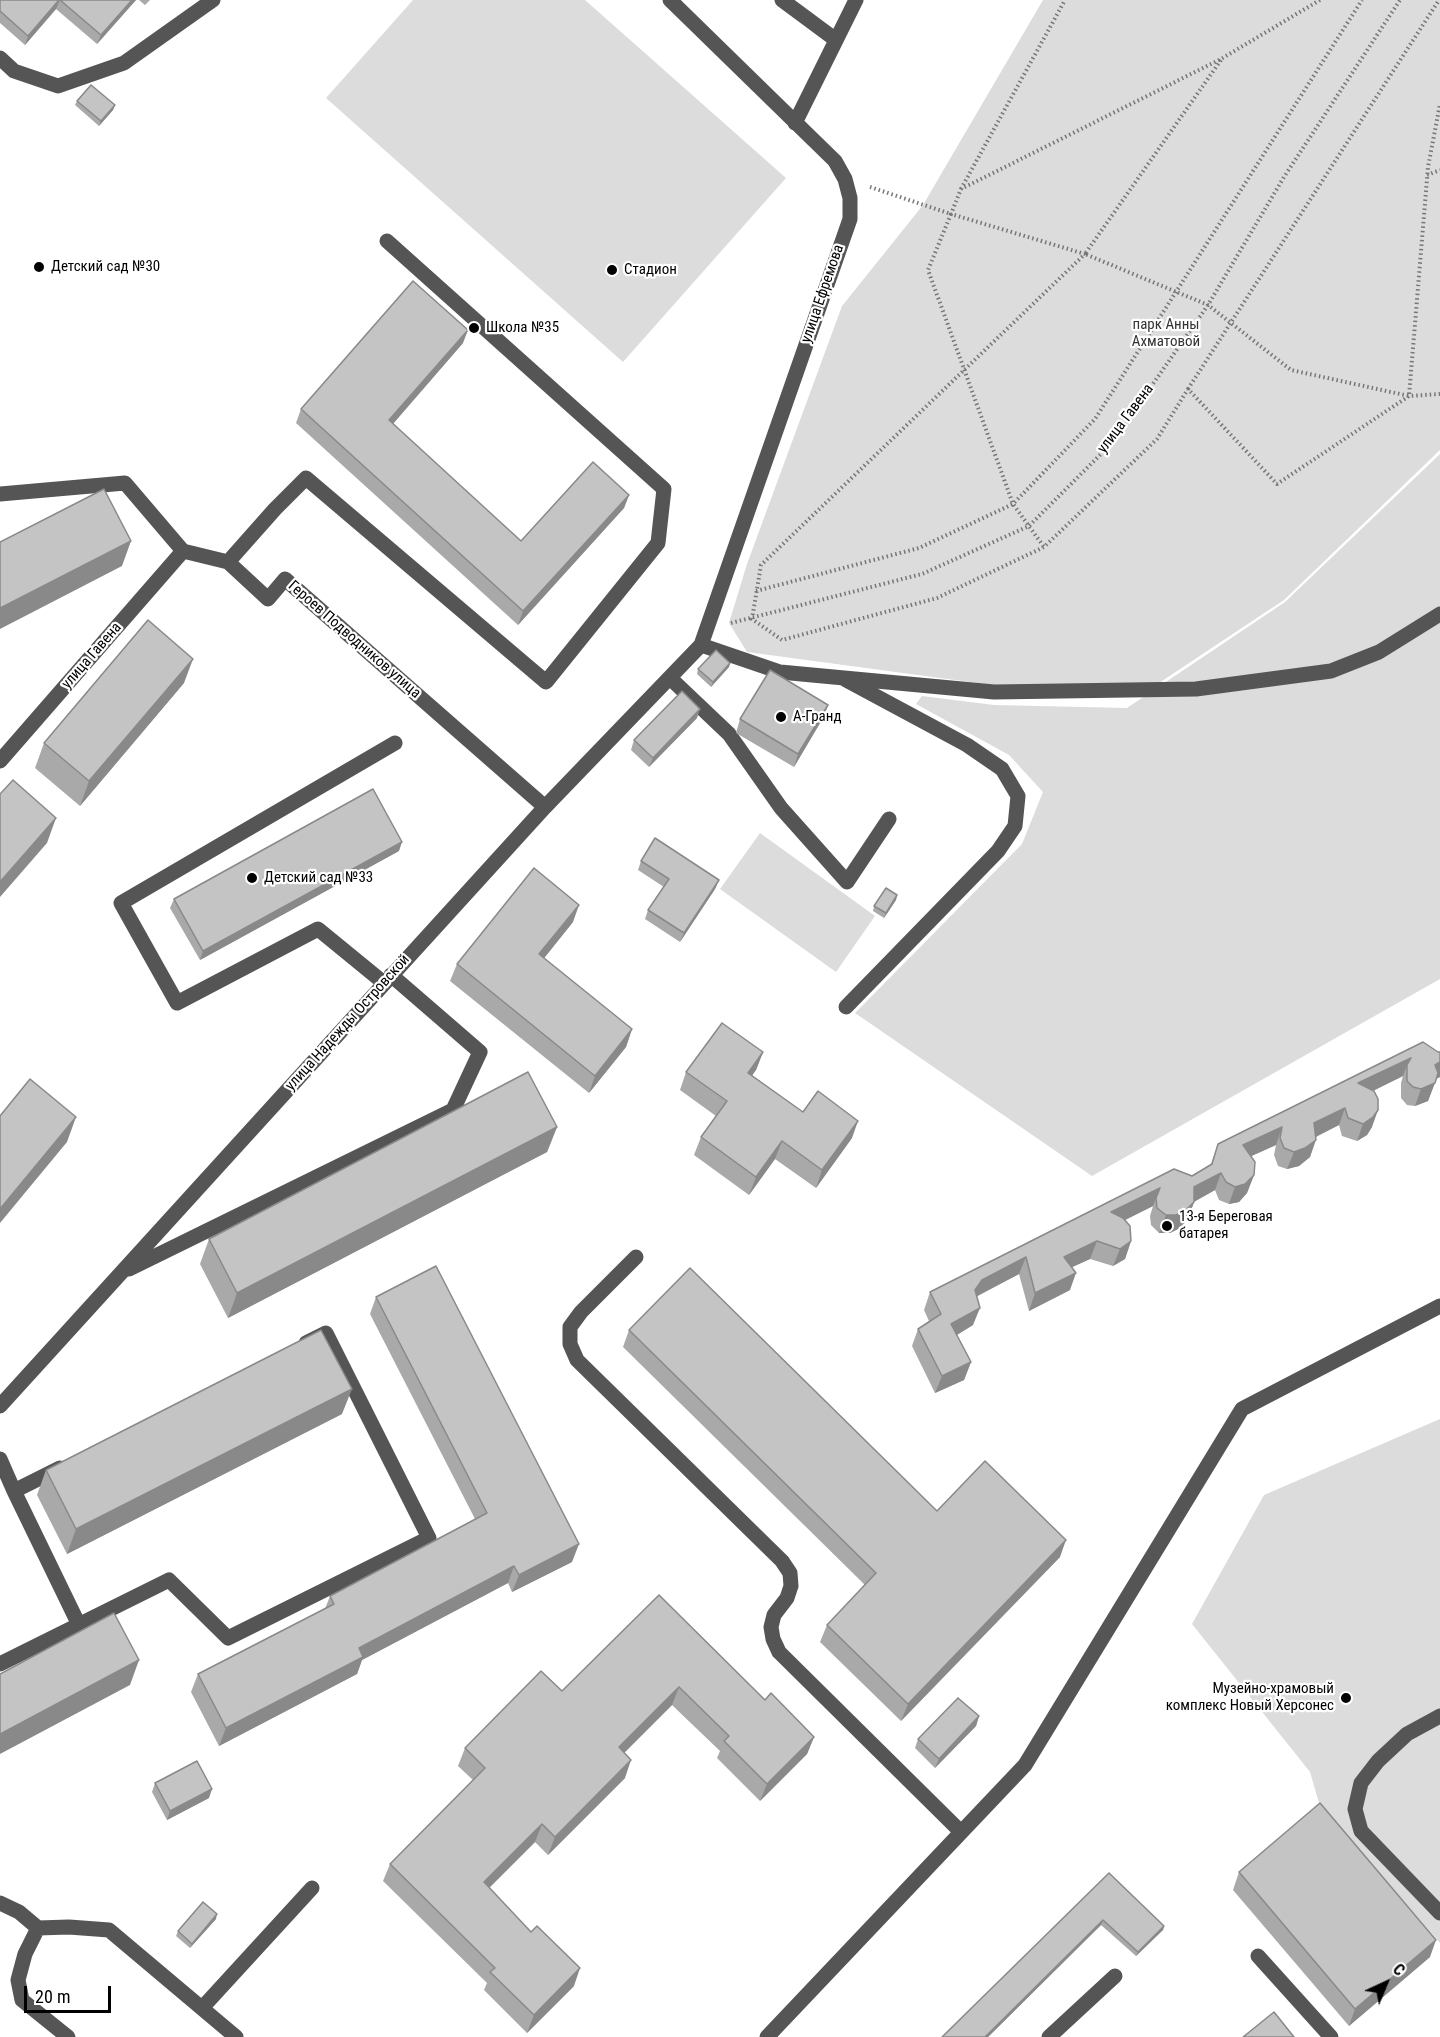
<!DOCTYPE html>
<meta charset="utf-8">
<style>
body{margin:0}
#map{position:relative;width:1440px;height:2037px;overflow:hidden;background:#fff;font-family:"Roboto Condensed",sans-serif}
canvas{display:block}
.north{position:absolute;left:1356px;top:1953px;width:60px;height:60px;-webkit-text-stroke:4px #fff;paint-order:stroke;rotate:44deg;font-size:16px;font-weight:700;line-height:24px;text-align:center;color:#000}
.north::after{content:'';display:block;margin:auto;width:21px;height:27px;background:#000;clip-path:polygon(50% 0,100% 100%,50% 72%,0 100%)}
.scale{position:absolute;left:24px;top:1986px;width:87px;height:27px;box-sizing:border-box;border:3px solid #000;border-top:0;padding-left:8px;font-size:18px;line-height:21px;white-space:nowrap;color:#000;-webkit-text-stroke:4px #fff;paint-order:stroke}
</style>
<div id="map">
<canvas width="1440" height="2037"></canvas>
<div class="north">С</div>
<div class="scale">20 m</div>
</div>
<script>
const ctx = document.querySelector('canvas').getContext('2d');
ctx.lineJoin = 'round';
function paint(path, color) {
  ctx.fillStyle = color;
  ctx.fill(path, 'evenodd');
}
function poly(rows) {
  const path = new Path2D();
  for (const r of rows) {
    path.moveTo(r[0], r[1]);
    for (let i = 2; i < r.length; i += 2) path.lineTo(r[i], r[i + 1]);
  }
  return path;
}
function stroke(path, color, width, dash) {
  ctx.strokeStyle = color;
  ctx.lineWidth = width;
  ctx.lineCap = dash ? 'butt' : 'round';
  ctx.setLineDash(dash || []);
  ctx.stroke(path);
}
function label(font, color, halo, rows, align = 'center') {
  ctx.font = font + ' "Roboto Condensed",sans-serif';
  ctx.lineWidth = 4.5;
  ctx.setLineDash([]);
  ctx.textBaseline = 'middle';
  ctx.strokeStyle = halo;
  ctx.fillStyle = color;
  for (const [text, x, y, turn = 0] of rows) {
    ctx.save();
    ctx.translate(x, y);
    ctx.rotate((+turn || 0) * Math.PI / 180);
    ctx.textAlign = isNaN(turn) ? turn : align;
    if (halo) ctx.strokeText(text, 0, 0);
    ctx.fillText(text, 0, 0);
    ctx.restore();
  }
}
paint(poly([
 [413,0,585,0,786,178,623,362,326,98],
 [1043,0,1440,0,1440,450,1284,600,1156,685,992,685,747,652,729,623,747,564,842,306,923,205],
 [1440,454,1440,979,1092,1176,855,1013,1022,844,1043,792,1009,755,916,704,922,696,994,705,1127,708,1285,602],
 [760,833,875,916,836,972,720,889],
 [1440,1419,1440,1943,1319,1803,1310,1772,1192,1624,1264,1495]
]), '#dcdcdc');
stroke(poly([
 [1320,0,1221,59,961,189,951,214,1085,254,761,565,752,619,782,640,937,598,1044,547,1157,439,1188,389,1277,484,1409,396,1440,394],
 [1221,60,1085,254,1208,305,1291,370,1409,396,1428,167,1440,104],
 [1427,175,1440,170],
 [870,187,951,214,928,270,1013,504,1044,547],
 [961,189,1065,0],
 [1188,389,1439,0],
 [756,591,919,548,1013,504,1095,419,1362,0],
 [731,623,922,574,1029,526,1111,444,1208,305,1284,177,1400,0]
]), '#777', 4, [1.5, 3]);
stroke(poly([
 [782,0,836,40],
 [0,58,14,71,58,86,124,63,213,0],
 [795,123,856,0],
 [0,494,125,483,183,551,228,562,268,599,285,579,545,807],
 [228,562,275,509,306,478,546,682,658,543,664,489,387,241],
 [701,645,780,672,994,692,1196,689,1331,671,1379,652,1440,614],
 [670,678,729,734,781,808,847,882,889,819],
 [0,761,183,551],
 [384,983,318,929,177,1003,121,903,395,743],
 [846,1007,998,851,1015,826,1018,796,1002,769,967,745,846,680],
 [636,1257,581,1312,570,1327,570,1344,577,1360,782,1561,790,1573,791,1586,787,1598,774,1615,771,1627,773,1639,779,1652,961,1832],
 [129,1269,453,1110,480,1052,391,975],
 [0,1406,545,807,701,645,850,219,850,198,845,179,835,161,670,0],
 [0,1459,14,1491,60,1468],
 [14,1491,79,1625],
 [0,1664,169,1580,228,1638,429,1538,326,1333,306,1343],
 [1440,1716,1407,1734,1378,1761,1361,1783,1355,1809,1361,1831,1440,1913],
 [0,1903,19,1912,38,1928,69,1927,109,1930,236,2037],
 [38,1928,25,1954,18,1980,22,2000,68,2037],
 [1258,1956,1331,2037],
 [202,2008,312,1888],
 [767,2037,1025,1765,1242,1409,1440,1306],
 [1049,2037,1115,1976]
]), '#555', 15);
paint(poly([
 [0,0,136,0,97,44,56,9,25,45,0,23],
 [139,0,150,0,145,5],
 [77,101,115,105,113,110,99,126,75,105],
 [463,343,393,424,521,541,629,495,624,508,518,625,296,423,301,409],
 [730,663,729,667,711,687,697,674,698,669],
 [184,683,80,806,35,768,44,743],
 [828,705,823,718,794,767,736,733,740,719],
 [697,718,649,767,631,750,634,740],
 [399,851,200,960,170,908,174,899],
 [641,861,719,880,715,889,680,942,645,919,648,910,664,887,638,870],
 [897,895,896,900,884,918,873,911,874,906],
 [573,922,544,958,632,1029,626,1047,589,1093,450,981,457,964],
 [763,1052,756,1070,752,1075,803,1112,852,1138,816,1188,775,1159,749,1195,694,1155,701,1137,716,1116,680,1090,686,1072],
 [1440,1052,1440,1077,1436,1079,1428,1101,1415,1106,1407,1105,1401,1098,1401,1083,1403,1076,1373,1091,1372,1127,1367,1135,1357,1141,1342,1136,1339,1125,1316,1137,1310,1157,1299,1166,1287,1169,1278,1166,1274,1155,1276,1145,1251,1156,1254,1175,1247,1193,1239,1202,1229,1204,1219,1200,1215,1190,1194,1202,1188,1219,1180,1228,1170,1233,1159,1233,1151,1225,1150,1216,1153,1206,1125,1220,1131,1241,1125,1259,1113,1266,1090,1259,1072,1267,1070,1290,1029,1311,1019,1274,976,1297,973,1325,957,1335,971,1362,964,1380,935,1393,912,1346,918,1329,929,1321,924,1310,930,1292,1192,1176,1211,1164,1218,1144],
 [557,1127,547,1152,228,1318,200,1264,209,1239],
 [376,1297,572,1562,512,1592,508,1583,362,1660,357,1674,219,1746,191,1692,198,1674,325,1609,330,1596,475,1519,370,1314],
 [629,1330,937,1511,1060,1557,901,1721,820,1642,827,1625,865,1585,623,1347],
 [342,1414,67,1554,37,1495,46,1470],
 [659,1595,765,1700,814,1737,807,1754,760,1801,717,1758,720,1751,672,1705,624,1753,625,1778,548,1855,535,1842,489,1888,574,1986,527,2033,484,1990,487,1983,383,1881,390,1864,473,1780,458,1766,465,1748,562,1691],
 [979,1716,976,1726,935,1768,915,1748,918,1739],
 [155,1783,209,1798,167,1820,152,1792],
 [1239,1872,1430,1957,1349,2026,1233,1890],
 [1109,1873,1164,1926,1163,1930,1136,1956,1101,1925,988,2037,942,2037],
 [216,1919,190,1948,176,1936,178,1931]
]), '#a9a9a9');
paint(poly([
 [60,0,56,9,25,45,28,36],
 [132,0,136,0,97,44,101,35],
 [115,105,113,110,99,126,101,121],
 [468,330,463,343,384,434,389,420],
 [629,495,624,508,518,625,523,611],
 [131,541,122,566,0,629,0,608],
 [193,659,184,683,80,806,89,781],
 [730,663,729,667,711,687,713,682],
 [828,705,823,718,794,767,798,754],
 [700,709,697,718,649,767,653,758],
 [56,818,47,843,0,897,0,882],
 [402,842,399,851,200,960,203,951],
 [719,880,715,889,680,942,684,933],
 [897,895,896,900,884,918,886,913],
 [579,905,573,922,533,972,539,954],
 [632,1029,626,1047,589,1093,595,1076],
 [763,1052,756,1070,742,1090,748,1073],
 [1411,1058,1407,1065,1403,1076,1352,1101,1358,1083],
 [1440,1062,1440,1077,1428,1082,1435,1065],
 [1435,1083,1428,1101,1415,1106,1421,1089],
 [1345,1108,1339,1125,1307,1141,1314,1123],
 [1378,1110,1372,1127,1367,1135,1357,1141,1363,1124],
 [76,1117,67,1142,0,1223,0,1209],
 [858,1121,852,1138,816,1188,822,1170],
 [557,1127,547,1152,228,1318,237,1293],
 [1282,1127,1276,1145,1236,1163,1243,1145],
 [1316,1140,1310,1157,1299,1166,1287,1169,1294,1152],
 [782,1141,775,1159,749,1195,756,1177],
 [1221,1173,1215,1190,1188,1205,1194,1187],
 [1254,1175,1247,1193,1239,1202,1229,1204,1235,1187],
 [1160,1188,1153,1206,1105,1230,1111,1212],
 [1194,1202,1188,1219,1180,1228,1170,1233,1159,1233,1166,1215],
 [1097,1241,1090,1259,1057,1274,1064,1257],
 [1131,1241,1125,1259,1113,1266,1120,1249],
 [1026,1257,1019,1274,975,1297,975,1290,982,1280],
 [1076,1273,1070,1290,1029,1311,1035,1293],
 [980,1308,973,1325,945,1342,951,1324],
 [971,1362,964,1380,935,1393,942,1376],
 [352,1389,342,1414,67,1554,76,1529],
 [1066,1540,1060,1557,901,1721,908,1704],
 [579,1544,572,1562,512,1592,519,1575],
 [514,1566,508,1583,362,1660,357,1674,219,1746,226,1728,359,1648],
 [139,1660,130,1685,0,1754,0,1734],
 [679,1687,672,1705,612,1765,619,1747],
 [979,1716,976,1726,935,1768,939,1759],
 [814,1737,807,1754,760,1801,767,1784],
 [631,1760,625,1778,548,1855,555,1837],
 [212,1789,209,1798,167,1820,170,1811],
 [542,1824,535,1842,477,1900,484,1882],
 [217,1914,216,1919,190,1948,192,1944],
 [1103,1920,1101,1925,988,2037,985,2037],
 [1164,1926,1163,1930,1136,1956,1138,1952],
 [1436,1940,1430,1957,1349,2026,1355,2009],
 [580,1968,574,1986,527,2033,534,2015]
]), '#898989');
const building = poly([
 [0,0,59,0,28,36,0,11,0,0],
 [60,0,132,0,101,35,60,0],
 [91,85,115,105,101,121,77,101,91,85],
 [413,281,468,330,389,420,521,541,593,462,629,495,523,611,301,409,413,281],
 [104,489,131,541,0,608,0,542,104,489],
 [148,620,193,659,89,781,44,743,148,620],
 [716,650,730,663,713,682,698,669,716,650],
 [770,670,828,705,798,754,740,719,770,670],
 [682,691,700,709,653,758,634,740,682,691],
 [13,780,56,818,0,882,0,794,13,780],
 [373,789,402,842,203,951,174,899,373,789],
 [655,838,719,880,684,933,648,910,669,879,641,861,655,838],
 [534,868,579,905,539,954,632,1029,595,1076,457,964,534,868],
 [886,888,897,895,886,913,874,906,886,888],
 [722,1023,763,1052,748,1073,803,1112,818,1091,858,1121,822,1170,782,1141,756,1177,701,1137,727,1101,686,1072,722,1023],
 [1423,1042,1438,1052,1440,1052,1440,1062,1435,1065,1438,1073,1435,1083,1421,1089,1413,1087,1407,1081,1407,1065,1411,1058,1358,1083,1374,1091,1378,1099,1378,1110,1373,1117,1363,1124,1348,1118,1345,1108,1314,1123,1316,1140,1305,1148,1294,1152,1284,1148,1280,1138,1282,1127,1243,1145,1255,1162,1254,1175,1245,1184,1235,1187,1226,1182,1221,1173,1194,1187,1194,1202,1186,1210,1176,1215,1166,1215,1157,1208,1156,1198,1160,1188,1111,1212,1123,1218,1130,1226,1131,1241,1120,1249,1097,1241,1064,1257,1076,1273,1035,1293,1026,1257,982,1280,975,1290,980,1308,951,1324,971,1362,942,1376,918,1329,941,1314,930,1292,1174,1169,1192,1176,1212,1164,1218,1144,1423,1042],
 [528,1072,557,1127,237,1293,209,1239,528,1072],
 [30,1079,76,1117,0,1209,0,1116,30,1079],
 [436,1266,579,1544,519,1575,514,1566,359,1648,363,1657,226,1728,198,1674,334,1604,330,1596,487,1513,376,1297,436,1266],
 [690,1268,937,1511,985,1461,1066,1540,908,1704,827,1625,876,1573,629,1330,690,1268],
 [321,1330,352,1389,76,1529,46,1470,321,1330],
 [659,1595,765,1700,771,1693,814,1737,767,1784,724,1741,729,1736,679,1687,619,1747,631,1760,555,1837,542,1824,484,1882,531,1932,537,1926,580,1968,534,2015,490,1972,495,1968,390,1864,485,1768,465,1748,541,1671,562,1691,659,1595],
 [114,1613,139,1660,0,1734,0,1674,114,1613],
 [958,1698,979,1716,939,1759,918,1739,958,1698],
 [197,1761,212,1789,170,1811,155,1783,197,1761],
 [1320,1803,1436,1940,1355,2009,1239,1872,1320,1803],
 [1109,1873,1164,1926,1138,1952,1103,1920,985,2037,942,2037,1109,1873],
 [203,1902,217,1914,192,1944,178,1931,203,1902],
 [1274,2012,1294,2037,1243,2037,1274,2012]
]);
paint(building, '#c4c4c4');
stroke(building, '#898989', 1.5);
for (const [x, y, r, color] of [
 [39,267,6,"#000"],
 [612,270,6,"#000"],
 [474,328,6,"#000"],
 [781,717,6,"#000"],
 [252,878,6,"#000"],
 [1167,1226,6,"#000"],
 [1346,1698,6,"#000"]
]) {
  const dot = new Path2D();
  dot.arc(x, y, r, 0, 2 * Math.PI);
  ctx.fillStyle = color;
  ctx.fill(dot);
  stroke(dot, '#fff', 2);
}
label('15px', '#000', '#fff', [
 ["Детский сад №30",51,267],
 ["Стадион",624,270],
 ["Школа №35",486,328],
 ["А-Гранд",793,717],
 ["Детский сад №33",264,878],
 ["13-я Береговая",1179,1217],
 ["батарея",1179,1234],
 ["Музейно-храмовый",1334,1689,"right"],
 ["комплекс Новый Херсонес",1334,1706,"right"]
], 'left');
label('15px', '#000', '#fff', [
 ["улица Ефремова",823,294,-71],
 ["улица Гавена",1126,419,-53],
 ["Героев Подводников улица",354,640,41],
 ["улица Гавена",92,656,-49],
 ["улица Надежды Островской",348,1023,-48]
]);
label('15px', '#333', '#fff', [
 ["парк Анны",1166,325],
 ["Ахматовой",1166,342]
]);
</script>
